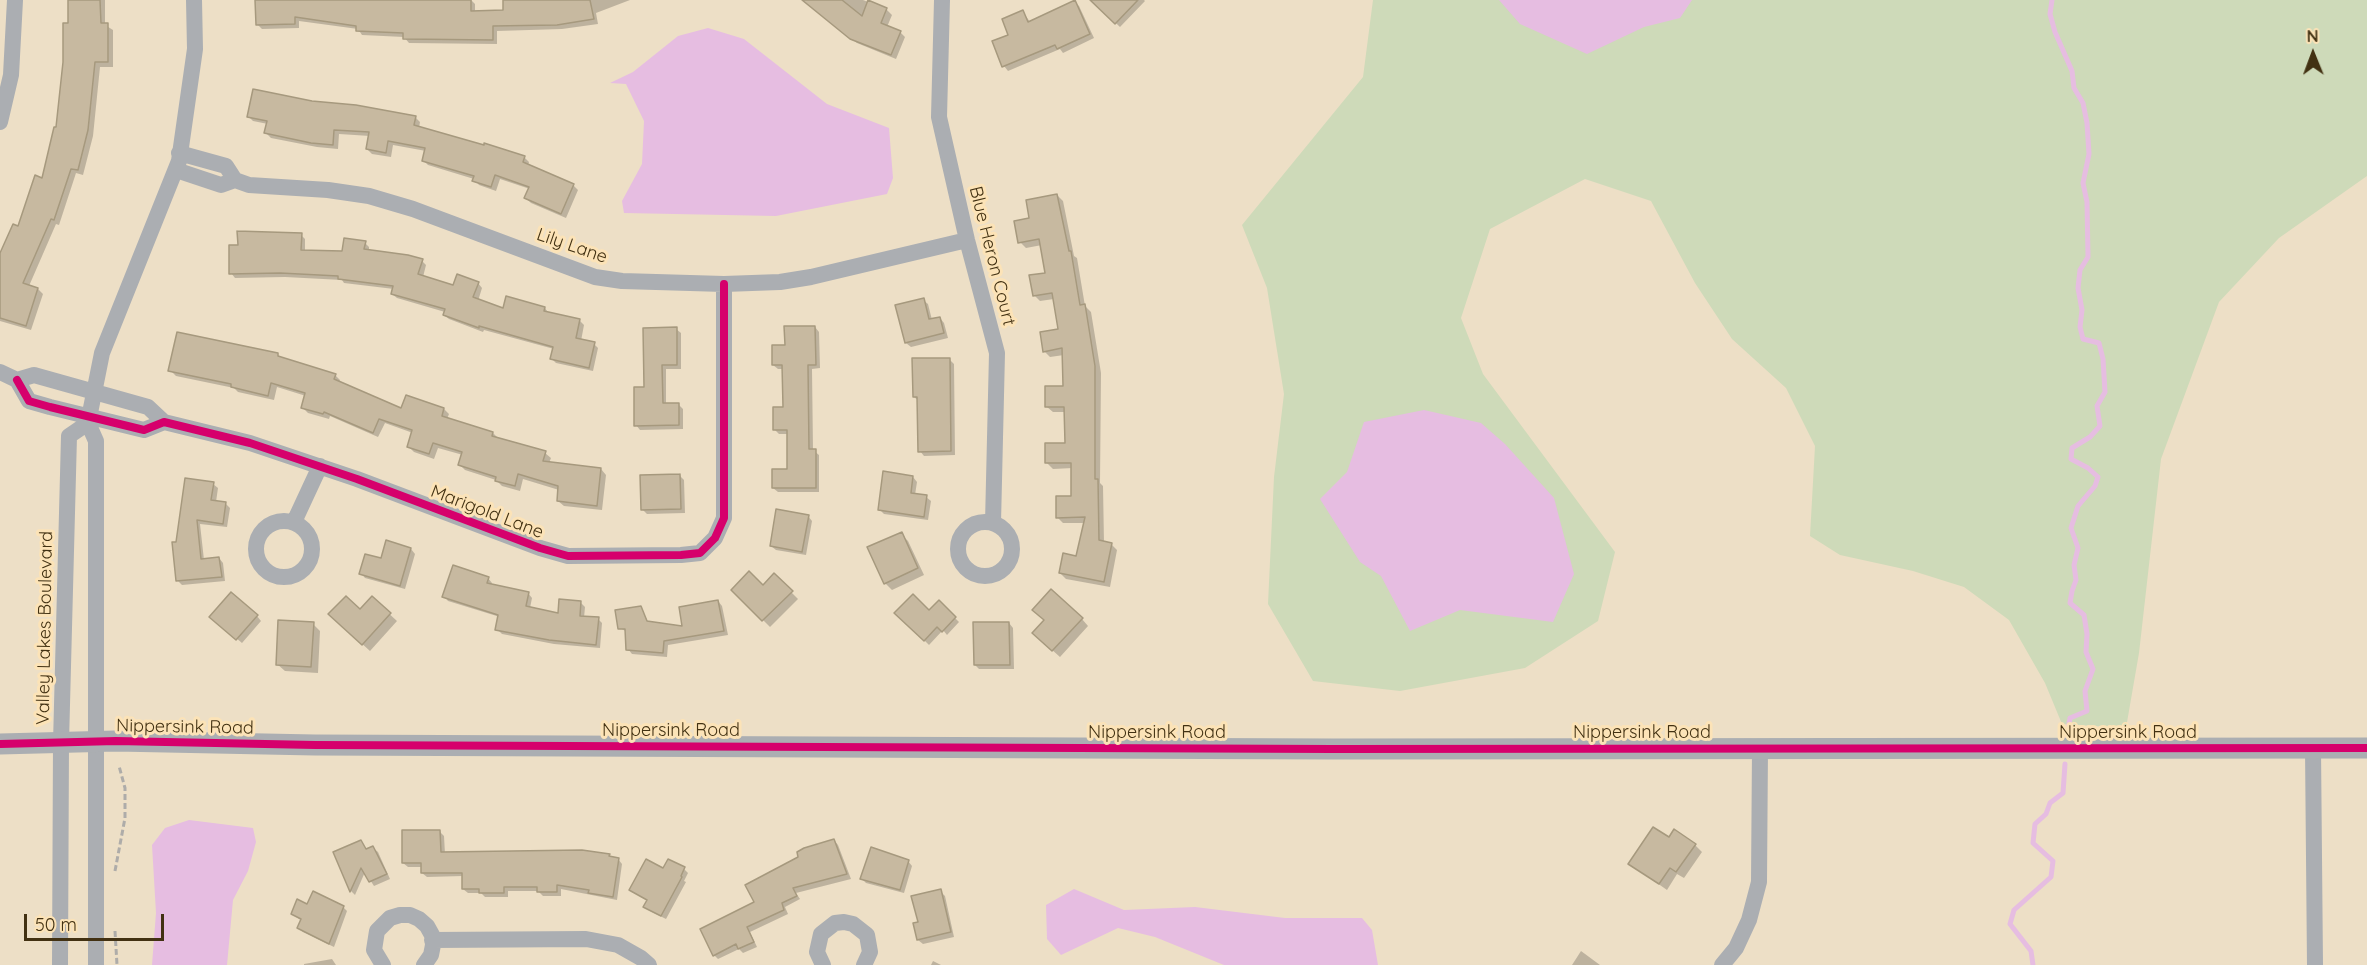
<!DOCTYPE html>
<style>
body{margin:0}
#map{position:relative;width:2367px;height:965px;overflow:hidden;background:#eddfc6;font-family:Quicksand,sans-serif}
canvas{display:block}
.north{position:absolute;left:2283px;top:24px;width:60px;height:60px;-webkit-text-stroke:4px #fce3b7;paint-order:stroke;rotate:359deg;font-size:16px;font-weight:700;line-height:24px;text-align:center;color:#423112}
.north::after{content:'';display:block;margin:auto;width:21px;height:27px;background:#423112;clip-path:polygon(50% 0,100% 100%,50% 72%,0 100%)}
.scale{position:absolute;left:24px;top:914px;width:140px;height:27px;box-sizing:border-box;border:3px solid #423112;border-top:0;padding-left:8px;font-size:18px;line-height:21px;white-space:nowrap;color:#423112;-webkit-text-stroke:4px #fce3b7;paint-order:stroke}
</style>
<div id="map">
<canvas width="2367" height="965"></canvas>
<div class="north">N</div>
<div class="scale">50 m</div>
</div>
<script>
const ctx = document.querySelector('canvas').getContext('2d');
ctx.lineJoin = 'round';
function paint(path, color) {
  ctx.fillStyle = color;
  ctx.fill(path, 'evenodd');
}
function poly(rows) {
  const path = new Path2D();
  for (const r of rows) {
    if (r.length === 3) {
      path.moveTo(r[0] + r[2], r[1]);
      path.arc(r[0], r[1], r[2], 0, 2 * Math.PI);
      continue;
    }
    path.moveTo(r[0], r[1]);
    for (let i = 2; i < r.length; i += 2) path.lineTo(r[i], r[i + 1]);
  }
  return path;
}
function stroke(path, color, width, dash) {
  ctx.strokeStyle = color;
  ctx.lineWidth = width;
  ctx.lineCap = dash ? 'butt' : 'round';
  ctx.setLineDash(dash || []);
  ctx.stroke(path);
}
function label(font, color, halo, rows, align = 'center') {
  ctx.font = font + ' Quicksand,sans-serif';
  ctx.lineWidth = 6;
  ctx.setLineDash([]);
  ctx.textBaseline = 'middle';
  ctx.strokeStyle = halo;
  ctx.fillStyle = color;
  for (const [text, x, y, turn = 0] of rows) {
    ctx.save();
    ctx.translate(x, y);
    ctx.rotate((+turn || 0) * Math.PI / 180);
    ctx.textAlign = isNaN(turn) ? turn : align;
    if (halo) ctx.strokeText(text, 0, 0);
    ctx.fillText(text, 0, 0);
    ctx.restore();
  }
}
paint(poly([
 [1373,0,2367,0,2367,176,2279,238,2219,302,2161,459,2139,653,2126,728,2062,724,2045,683,2009,620,1964,587,1913,571,1840,555,1810,536,1815,446,1786,388,1732,339,1695,283,1651,201,1585,179,1490,229,1461,318,1483,374,1615,552,1598,621,1525,668,1400,691,1313,681,1268,604,1274,477,1284,394,1267,288,1242,225,1363,77]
]), '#cedab9');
paint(poly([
 [1499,0,1692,0,1680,18,1644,27,1587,54,1520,24],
 [708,28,744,39,827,104,889,128,893,178,887,194,776,216,624,213,622,201,642,164,644,121,626,84,610,83,633,72,678,36],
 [1424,410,1481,423,1505,444,1554,498,1574,574,1553,622,1460,610,1410,631,1381,576,1360,562,1320,499,1347,472,1364,422],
 [189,820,253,828,256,842,248,871,233,900,227,965,152,965,156,913,152,845,165,828],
 [1074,889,1124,910,1195,907,1285,918,1362,918,1372,930,1378,965,1224,965,1155,937,1118,928,1061,955,1047,939,1046,905]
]), '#e6bde1');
paint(poly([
 [69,0,105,0,105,25,113,30,113,67,100,67,93,136,83,175,76,173,59,225,56,224,29,286,38,289,43,294,31,330,0,321,0,257,19,228,43,180,57,129,70,25],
 [272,0,471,0,475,4,475,12,504,12,504,0,630,0,596,13,598,24,562,29,497,31,497,44,409,43,404,37,362,35,358,29,299,21,299,28,262,29,257,24],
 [803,0,863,0,886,9,892,15,887,27,900,32,905,37,896,59,857,43],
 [1092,0,1144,0,1145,1,1120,27],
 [1074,2,1079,6,1094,38,1063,53,1060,49,1008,71,1004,66,1023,12,1030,22],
 [312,103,415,117,420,122,419,128,524,157,529,162,528,166,573,185,578,190,566,218,531,203,526,198,530,189,500,179,496,191,479,185,474,179,428,165,423,160,426,151,393,145,391,157,372,154,367,149,370,136,339,134,338,149,317,147,271,138,266,133,268,124,253,121,248,116],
 [1057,195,1063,201,1074,256,1077,258,1085,306,1091,312,1101,373,1100,483,1103,486,1104,543,1111,544,1117,550,1110,587,1066,579,1060,573,1078,558,1085,523,1063,523,1057,517,1073,497,1073,468,1053,469,1047,463,1066,444,1066,412,1053,412,1047,407,1065,387,1064,355,1050,357,1044,351,1059,330,1054,299,1040,301,1034,295,1047,274,1042,245,1026,248,1020,242,1031,219],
 [301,235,305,239,305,251,343,252,365,243,369,247,369,251,422,261,426,265,423,277,454,287,478,283,482,288,478,301,504,310,545,308,549,314,580,321,584,325,581,341,594,344,598,348,593,371,556,363,551,358,554,349,484,330,483,332,449,319,444,315,445,312,397,298,392,294,394,289,344,283,342,280,285,277,235,278,231,273],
 [923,300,928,304,932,320,940,318,944,323,948,338,911,347,906,343],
 [815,327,819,332,820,368,812,369,813,450,819,455,819,492,778,492,773,488,789,471,788,434,779,434,774,429,784,409,783,369,778,369,773,365,786,347],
 [676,329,681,333,681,369,666,369,666,404,678,404,683,409,683,429,640,430,636,425,646,389],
 [277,355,282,359,335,375,340,380,339,383,402,410,444,409,449,414,447,419,493,433,499,439,545,453,551,458,549,463,601,469,606,475,602,510,564,506,558,501,559,490,523,479,520,491,502,486,496,480,465,470,460,465,463,455,438,448,434,459,414,452,408,446,413,433,385,423,378,437,330,416,329,419,308,413,302,407,306,396,277,387,274,400,238,392,234,388,176,376,170,370],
 [949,359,954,364,955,455,924,456,920,451,919,401,914,397],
 [680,476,684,480,685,513,647,514,642,509],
 [913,477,917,482,915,495,926,497,931,501,928,520,884,514,879,509],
 [213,484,218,488,216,502,225,503,230,508,227,527,200,524,204,560,219,558,223,563,225,581,182,585,178,581,177,543],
 [808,516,812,521,806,555,776,550,771,546],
 [901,534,908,541,924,575,892,590,885,583],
 [411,549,415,554,405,589,365,578,361,573,382,560],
 [774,575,798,599,770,627,733,590,763,587],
 [488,578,492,583,491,586,528,593,532,598,530,608,559,614,581,603,585,607,584,618,598,619,602,623,600,648,554,644,502,634,497,629,500,617,448,601,444,596],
 [372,598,397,621,370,651,337,621,360,611],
 [718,601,722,606,728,635,668,645,667,657,632,654,628,649,627,632,620,628,640,608,649,623,684,628],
 [939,602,959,622,947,635,943,630,929,645,897,613,929,612],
 [257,616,261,621,242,643,216,621],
 [1082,619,1088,626,1060,657,1041,640,1045,620],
 [1009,623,1013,628,1014,669,979,669,975,665],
 [313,624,320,631,318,673,285,671,277,664],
 [440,832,444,836,445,854,618,859,622,864,617,900,561,889,561,896,543,896,538,891,508,891,508,897,485,897,481,893,468,893,463,889,463,876,427,877,422,873,422,867,408,867,403,863],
 [1669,839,1695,845,1702,852,1684,878,1677,874,1667,890,1630,864],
 [834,840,838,845,851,879,796,893,800,899,785,907,788,914,750,932,757,947,743,953,739,949,718,959,714,955,756,903,800,857],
 [361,841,367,850,373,848,378,852,390,879,374,886,365,872,355,895,351,891,335,853],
 [908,861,912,866,904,893,866,883,862,879],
 [684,869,688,873,684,881,686,882,666,919,650,911,645,906,648,901,631,890,664,870],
 [940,891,945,896,954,937,923,944,918,940,914,924,919,923],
 [307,906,343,907,347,911,334,947,303,932,298,928,302,921,292,914],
 [1581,951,1600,965,1572,965],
 [332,959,336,965,304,965,304,964],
 [933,961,941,965,931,965]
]), '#0003');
stroke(poly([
 [2052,0,2050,14,2055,32,2072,71,2074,88,2083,103,2087,123,2089,154,2083,183,2087,202,2088,257,2080,270,2078,288,2082,310,2080,327,2083,339,2099,343,2103,359,2105,392,2097,406,2100,426,2090,437,2072,448,2071,459,2088,468,2098,477,2095,486,2078,506,2071,528,2078,548,2074,565,2076,580,2072,591,2070,603,2084,615,2087,634,2086,652,2093,669,2085,691,2087,711,2070,718,2067,736],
 [2033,965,2031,951,2010,924,2014,910,2051,877,2053,861,2033,843,2035,824,2046,814,2050,803,2063,793,2065,764]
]), '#e6bde1', 5);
const building = poly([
 [68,0,100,0,101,23,108,23,108,62,95,62,88,130,78,170,71,169,54,220,51,219,23,283,38,288,26,326,0,318,0,253,13,224,18,226,35,175,42,178,54,127,56,127,63,62,63,23,68,23,68,0],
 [255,0,471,0,471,11,503,10,503,0,590,0,594,19,557,25,493,26,493,40,403,39,403,33,356,31,356,26,295,17,295,24,256,25,255,0],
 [802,0,842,0,862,16,868,0,887,8,881,23,901,31,891,55,850,39,802,0],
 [1075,0,1090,34,1057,49,1055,45,1002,67,992,41,1008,35,1002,19,1023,10,1028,22,1075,0],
 [1090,0,1138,0,1115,24,1090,0],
 [253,89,312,101,356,105,416,116,414,125,484,145,484,143,525,156,523,162,574,184,561,214,524,198,529,187,495,175,491,187,472,181,474,176,422,161,425,148,388,141,386,153,366,149,369,132,334,130,333,145,311,143,264,133,267,121,247,117,253,89],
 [1057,194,1069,251,1071,251,1080,305,1085,304,1095,366,1095,479,1098,479,1099,540,1112,543,1104,582,1059,573,1063,553,1076,556,1085,517,1056,518,1056,496,1071,496,1071,463,1045,463,1045,443,1065,443,1064,407,1045,407,1045,386,1063,386,1062,348,1043,352,1040,332,1058,329,1052,293,1033,296,1029,275,1045,273,1039,239,1018,243,1014,221,1029,218,1026,200,1057,194],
 [237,231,302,233,301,250,342,251,344,238,366,241,364,249,408,255,423,259,418,274,453,285,457,274,479,282,473,297,503,308,506,296,545,307,544,311,580,319,576,338,595,342,589,368,550,359,553,347,479,326,479,328,443,315,445,309,391,294,393,286,338,279,338,276,280,273,229,274,229,245,238,245,237,231],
 [924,298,929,319,940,317,944,333,905,343,895,305,924,298],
 [784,326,815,326,816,365,808,365,809,449,816,449,816,488,772,488,772,469,787,469,787,430,773,430,773,407,783,407,782,365,772,365,772,345,785,345,784,326],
 [677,327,677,365,662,365,663,403,679,403,679,425,634,426,634,387,644,387,643,328,677,327],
 [177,332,278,353,278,356,336,374,334,379,401,408,406,395,444,408,442,416,493,432,492,436,546,451,543,461,601,468,597,506,557,501,558,486,518,474,515,486,495,481,496,477,458,465,462,452,433,443,429,454,407,447,412,430,379,419,373,433,324,412,323,414,301,408,305,393,271,383,268,396,231,387,231,384,168,371,177,332],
 [912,358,950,358,951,451,918,452,917,397,913,397,912,358],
 [883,471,913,476,911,493,927,495,924,517,878,510,883,471],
 [680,474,681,509,641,510,640,475,680,474],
 [185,478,214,482,211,500,226,502,223,524,197,520,201,559,219,557,222,577,176,581,172,542,176,542,185,478],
 [776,509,809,515,802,552,770,546,776,509],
 [902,532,918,568,884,584,867,547,902,532],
 [386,540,411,548,400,586,359,574,365,554,381,558,386,540],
 [453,565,489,577,487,583,529,592,526,606,558,613,559,599,581,601,580,616,599,617,596,645,549,640,495,630,498,615,442,597,453,565],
 [749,571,763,585,774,573,793,591,762,621,731,590,749,571],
 [1051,589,1083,618,1052,651,1032,633,1044,620,1032,610,1051,589],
 [231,592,258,615,236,640,209,617,231,592],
 [913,594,929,610,939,600,956,617,942,632,937,627,924,641,894,613,913,594],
 [346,596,360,609,372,596,391,613,362,645,328,614,346,596],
 [718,600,724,631,664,641,663,653,626,650,625,629,618,629,615,610,641,606,647,621,682,626,679,607,718,600],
 [278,620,314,622,311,667,276,665,278,620],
 [973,622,1009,622,1010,665,974,665,973,622],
 [1653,827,1669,837,1674,829,1696,844,1676,872,1670,868,1659,884,1628,864,1653,827],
 [402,830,440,830,441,852,582,850,610,854,609,856,619,858,613,897,588,893,589,890,557,885,557,892,537,892,537,887,504,887,504,893,479,893,479,889,462,889,462,873,421,873,421,863,402,863,402,830],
 [834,839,847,874,793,888,797,896,782,903,784,910,747,927,754,942,738,949,736,944,713,956,700,929,754,902,745,885,798,857,797,852,804,848,834,839],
 [361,840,366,849,373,846,387,874,369,882,361,868,350,892,333,852,361,840],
 [871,847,909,860,900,890,860,879,871,847],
 [646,859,663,868,668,859,685,867,681,876,682,877,661,916,643,907,647,900,629,890,646,859],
 [941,889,951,932,917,940,913,923,918,922,911,896,941,889],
 [313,891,344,906,329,944,297,928,301,919,291,914,297,899,307,904,313,891]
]);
paint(building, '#c7b9a0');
stroke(building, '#a6997e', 1.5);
stroke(poly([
 [115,871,125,818,125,788,119,766],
 [115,931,117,965]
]), '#aeaca9', 3, [6, 3]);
stroke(poly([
 [942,0,939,117,967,240,997,353,993,523],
 [0,122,11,75,15,0],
 [179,153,226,166,235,180,249,185,328,190,369,196,413,209,595,277,622,281,724,284,780,282,811,277,967,240],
 [176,170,221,185,235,180],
 [0,372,17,380],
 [17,380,29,401,50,407,144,430,164,422,250,443,357,479,540,548,568,556,681,555,700,553,715,538,724,518,724,284],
 [17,380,34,375,148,407,164,422],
 [88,423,96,441,96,965],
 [88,423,102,353,179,161,195,49,194,0],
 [284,549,28],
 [294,522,320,466],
 [985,549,27],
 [2313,748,2315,965],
 [432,940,586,939,618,945,641,958,649,965],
 [60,965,61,743,69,436,88,423],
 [383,965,374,950,377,931,390,918,400,915,410,915,419,919,427,926,432,935,433,945,431,955,424,965],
 [823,965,817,952,821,934,835,923,844,922,853,924,867,935,870,952,864,965],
 [1722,965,1736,948,1749,920,1759,882,1760,748]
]), '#abaeb2', 16);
stroke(poly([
 [0,744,116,741,315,745,1333,749,2367,748]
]), '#abaeb2', 21);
stroke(poly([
 [17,380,29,401,50,407,144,430,164,422,250,443,357,479,540,548,568,556,681,555,700,553,715,538,724,518,724,284],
 [0,744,116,741,315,745,1333,749,2367,748]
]), '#d6006c', 8);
label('18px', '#423112', '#fce3b7', [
 ["Lily Lane",572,246,19],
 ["Blue Heron Court",992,256,76],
 ["Marigold Lane",487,512,21],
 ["Valley Lakes Boulevard",45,628,-89],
 ["Nippersink Road",185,727,1],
 ["Nippersink Road",671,731],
 ["Nippersink Road",1157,733],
 ["Nippersink Road",1642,733],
 ["Nippersink Road",2128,733]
]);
</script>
